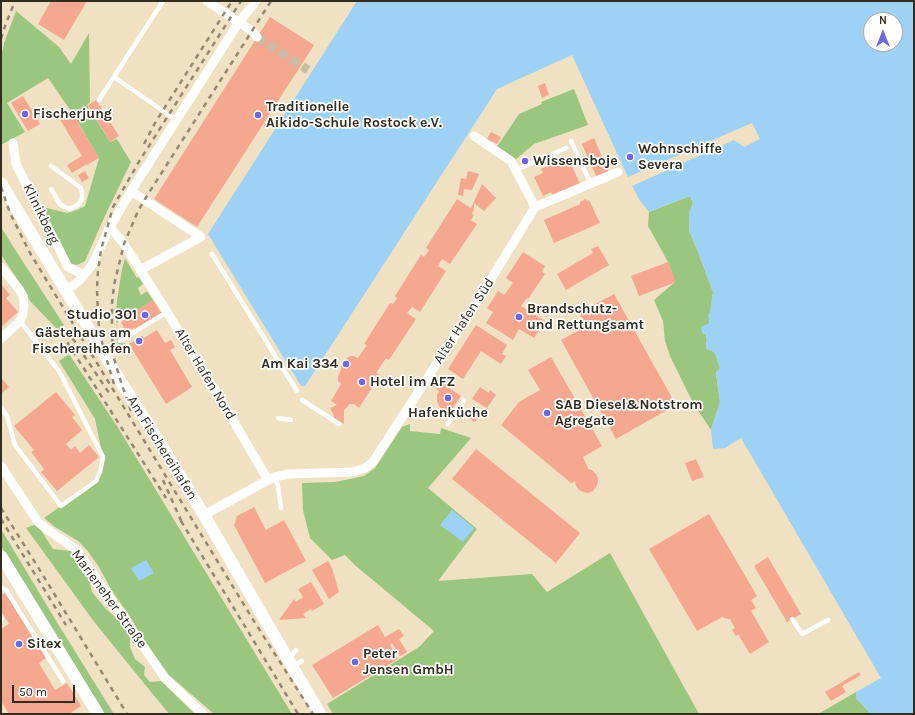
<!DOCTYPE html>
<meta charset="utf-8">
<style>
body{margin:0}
#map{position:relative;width:915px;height:715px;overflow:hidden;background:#f0e1c2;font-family:Karla,sans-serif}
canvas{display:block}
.frame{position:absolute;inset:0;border:2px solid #322c20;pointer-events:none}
.north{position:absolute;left:863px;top:12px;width:40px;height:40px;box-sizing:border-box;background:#fff;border:1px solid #adaba6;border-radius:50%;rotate:0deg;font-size:11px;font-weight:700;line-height:16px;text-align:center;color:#322c20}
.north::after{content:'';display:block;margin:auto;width:14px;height:18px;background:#6f67e1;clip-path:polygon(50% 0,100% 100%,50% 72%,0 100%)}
.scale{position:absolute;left:12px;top:685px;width:63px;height:18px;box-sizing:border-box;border:2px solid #322c20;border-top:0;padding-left:5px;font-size:12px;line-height:14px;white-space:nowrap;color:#322c20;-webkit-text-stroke:3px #fff;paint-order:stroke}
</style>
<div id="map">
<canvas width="915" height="715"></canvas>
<div class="frame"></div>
<div class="north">N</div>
<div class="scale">50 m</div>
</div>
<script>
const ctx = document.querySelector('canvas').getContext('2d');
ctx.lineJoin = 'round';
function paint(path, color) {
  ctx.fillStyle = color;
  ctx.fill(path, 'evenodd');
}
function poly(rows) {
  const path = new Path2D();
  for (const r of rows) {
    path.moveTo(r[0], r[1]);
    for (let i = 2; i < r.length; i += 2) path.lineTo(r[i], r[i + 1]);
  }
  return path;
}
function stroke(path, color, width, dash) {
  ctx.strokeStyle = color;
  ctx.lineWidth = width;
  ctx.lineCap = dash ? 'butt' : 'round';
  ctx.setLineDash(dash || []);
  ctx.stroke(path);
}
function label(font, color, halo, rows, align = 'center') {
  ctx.font = font + ' Karla,sans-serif';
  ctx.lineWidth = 3.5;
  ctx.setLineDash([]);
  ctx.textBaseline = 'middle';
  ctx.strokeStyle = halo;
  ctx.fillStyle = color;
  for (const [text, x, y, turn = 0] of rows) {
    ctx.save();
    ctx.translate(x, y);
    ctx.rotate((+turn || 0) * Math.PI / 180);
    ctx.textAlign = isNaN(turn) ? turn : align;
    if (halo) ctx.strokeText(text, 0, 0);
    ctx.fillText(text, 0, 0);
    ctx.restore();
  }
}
paint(poly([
 [16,11,59,47,71,64,89,33,90,102,87,105,110,142,117,139,131,162,104,218,85,261,77,265,71,264,39,206,67,213,77,210,85,206,99,158,71,111,48,78,7,103,25,132,1,145,1,58,4,43],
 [574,89,588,125,534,144,515,160,496,148,519,114,542,104,541,102],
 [690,196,693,203,689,214,689,230,698,252,713,292,709,323,706,335,707,340,706,344,707,350,709,349,715,353,720,368,716,373,720,402,711,430,693,403,670,356,665,341,663,321,654,300,675,282,668,262,648,226,649,212],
 [1,227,16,251,64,325,58,330,30,301,24,289,5,261,1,254],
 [125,258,137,278,139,277,143,284,138,288,141,295,147,291,153,300,148,303,148,304,127,316,125,313,121,317,117,323,118,339,122,343,126,344,118,349,116,315,117,301,122,269],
 [69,354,117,426,292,714,214,714,169,675,149,649,129,615,112,591,99,567,87,550,78,541,55,527,44,518,96,481,103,457,95,419,59,361],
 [410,424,410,431,440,434,441,428,471,438,428,488,477,529,438,581,532,574,547,592,610,553,699,714,333,714,327,704,419,647,434,631,356,566,345,555,332,560,310,538,303,510,302,483,335,482,364,476,375,468,402,427],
 [37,524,53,549,71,551,87,571,92,592,106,609,125,626,130,633,130,647,135,659,145,667,144,675,150,682,161,681,195,714,169,714,95,623,26,528],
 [1,529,58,624,114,714,103,714,1,546],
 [856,692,856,698,871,714,818,714]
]), '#9bc680');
paint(poly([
 [357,1,914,1,914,714,871,714,856,698,856,692,881,678,741,438,725,448,713,449,711,430,720,402,716,373,720,368,715,353,709,349,707,350,706,344,707,340,706,335,702,333,701,327,709,323,709,320,708,315,710,312,713,292,698,252,689,230,689,214,693,203,690,196,649,212,640,201,632,186,572,55,497,89,305,386,301,386,208,234],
 [871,20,895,20,895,44,871,44],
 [452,510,474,528,463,542,440,525],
 [146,560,154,573,139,581,131,568]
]), '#9ed1f6');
paint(poly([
 [752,123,760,139,744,147,734,140,632,186,628,177]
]), '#f0e1c2');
paint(poly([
 [51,1,87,1,64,40,38,24],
 [270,17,314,45,197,227,154,199],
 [545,83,549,95,542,98,538,86],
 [23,96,40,124,28,131,11,103],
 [96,100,119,136,110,142,88,105],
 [71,111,80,124,79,125,99,158,87,165,87,164,72,173,67,165,82,156,59,118],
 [491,132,501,137,497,144,487,139],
 [594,138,609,173,597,178,582,144],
 [568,157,580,184,553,196,551,192,543,196,534,177,543,173,541,169],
 [85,171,89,178,82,182,78,175],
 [468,171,479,174,472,190,464,189,463,196,458,195,461,178,466,179],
 [482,184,496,198,484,211,474,203,474,210,472,214,474,215,471,220,477,224,450,264,442,259,438,266,446,271,420,312,412,307,407,313,416,319,389,360,386,358,376,373,380,375,359,408,354,404,350,404,344,410,344,424,333,417,334,416,330,408,337,405,331,401,341,384,338,380,338,376,341,370,341,366,344,360,350,356,353,356,358,358,367,345,364,344,390,303,393,304,397,298,395,296,421,255,424,257,429,250,426,248,457,199,471,208],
 [586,199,587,201,589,200,600,223,554,243,544,220,580,204,580,202],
 [598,246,609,265,566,290,557,274,593,253,591,249],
 [523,252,545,266,542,272,545,274,528,299,527,298,521,306,545,321,534,338,519,329,513,340,486,323,493,312,487,308,498,291,504,295,513,283,506,278],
 [668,262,676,282,639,296,631,276],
 [1,284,10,295,6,298,18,312,1,327],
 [614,294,676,405,616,439,561,340,587,326,579,313],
 [153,300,162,314,155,317,135,329,134,328,126,332,121,322,128,317,127,316,148,304,147,303],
 [476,325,507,345,502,354,506,356,501,364,481,351,463,379,448,369],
 [157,330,165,343,171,340,175,347,170,350,192,387,166,404,129,344,142,336,144,338],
 [551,357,602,446,583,457,588,468,588,469,592,470,596,474,598,478,598,483,596,487,593,491,588,493,583,492,579,490,576,486,575,481,571,483,501,425,519,402,540,390,528,370],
 [1,378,9,387,2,393,1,392],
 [439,381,461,396,448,415,442,410,439,406,437,401,437,395,439,391,435,388],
 [480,387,489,393,490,390,496,395,487,408,472,399],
 [56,392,75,415,72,417,82,430,66,444,71,450,75,446,80,453,89,445,99,457,57,491,41,472,44,469,31,452,34,450,14,426],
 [476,412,480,415,475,422,470,419],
 [476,449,580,533,556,563,452,479],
 [696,459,704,477,692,481,685,463],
 [254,507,266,530,284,520,306,561,265,583,234,525,237,516],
 [709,514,757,596,751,600,756,608,751,611,769,642,750,654,738,634,736,636,732,630,735,628,730,619,724,618,722,617,697,631,649,549],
 [768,557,801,614,787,622,754,566],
 [328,561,332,568,339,592,329,599,312,570],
 [311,582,324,604,312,611,311,609,303,614,306,618,279,620,294,599,296,602,303,597,298,589],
 [5,593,46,658,39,663,55,690,67,683,81,706,69,714,9,714,1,701,1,629,9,624,1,611,1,595],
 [378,625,385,637,399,629,404,636,399,639,407,652,400,656,392,643,390,645,398,659,333,698,312,665],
 [859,672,861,675,842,686,846,692,831,701,825,692]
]), '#f5a790');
stroke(poly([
 [257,37,308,70]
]), '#cabda2', 9, [9, 4.5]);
stroke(poly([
 [114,77,176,120],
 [99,100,163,1],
 [571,141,591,184],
 [51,166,81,188,82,193,82,199,79,204,70,209,65,207,60,204,51,189],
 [516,170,566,148],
 [212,254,297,391],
 [120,341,167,312],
 [302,400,339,424],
 [1,407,7,416,15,445,61,506,96,481,100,472,103,457,59,371,20,321],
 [278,418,291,420],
 [448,424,464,400],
 [275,477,278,486,281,508],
 [1,588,3,588,6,590,63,681],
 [792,619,802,634,828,620],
 [1,620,2,619],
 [289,659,296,650],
 [293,666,302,661]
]), '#fff', 4.5);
stroke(poly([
 [207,1,252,31,257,37],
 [474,136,511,161,535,207],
 [13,143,16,164,40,212,66,263,68,267,84,275],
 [131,191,201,237,140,270],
 [110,227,124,244,167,312,214,388,268,480],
 [1,267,19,289,23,296,24,305,23,314,20,321,1,339],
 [66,291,81,279,92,265,110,227,131,191,239,22,256,1],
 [1,466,38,522,48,530,77,550,165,678,203,714],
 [204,515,268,480,275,477,288,474,353,472,365,468,373,462,485,289,535,207,618,172]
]), '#fff', 9);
stroke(poly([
 [1,183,121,382,157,438,204,515,320,714],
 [1,556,98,714]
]), '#fff', 12);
stroke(poly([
 [1,39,5,26,15,1],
 [144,144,155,123,232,1],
 [1,187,10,213,30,253,252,618,313,714],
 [67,330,109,393],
 [62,334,166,498],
 [114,384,105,354,100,334,98,317,97,288,98,271,101,250,113,207,140,160,241,1],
 [131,411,121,382,113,355,112,329,112,304,114,285,124,244,138,211,145,199,271,1],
 [163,480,183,525],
 [1,508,41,572,127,714],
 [1,519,66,625],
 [181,521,298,714]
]), '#938873', 2.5, [5, 5]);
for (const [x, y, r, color] of [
 [25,114,4,"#6f67e1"],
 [258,115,4,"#6f67e1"],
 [630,157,4,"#6f67e1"],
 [525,161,4,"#6f67e1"],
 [145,315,4,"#6f67e1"],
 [519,317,4,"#6f67e1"],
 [139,341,4,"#6f67e1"],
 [346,364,4,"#6f67e1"],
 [362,382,4,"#6f67e1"],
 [448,398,4,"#6f67e1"],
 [547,413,4,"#6f67e1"],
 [19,644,4,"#6f67e1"],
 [355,662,4,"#6f67e1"]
]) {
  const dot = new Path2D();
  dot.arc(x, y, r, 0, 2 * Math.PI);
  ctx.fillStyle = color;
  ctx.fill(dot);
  stroke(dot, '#fff', 1.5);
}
label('bold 14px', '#322c20', '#fff', [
 ["Traditionelle",266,107],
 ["Aikido-Schule Rostock e.V.",266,123],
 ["Fischerjung",33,114],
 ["Wohnschiffe",638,149],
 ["Severa",638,165],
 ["Wissensboje",533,161],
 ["Brandschutz-",527,309],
 ["und Rettungsamt",527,325],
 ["Studio 301",137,315,"right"],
 ["Gästehaus am",131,333,"right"],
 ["Fischereihafen",131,349,"right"],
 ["Am Kai 334",338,364,"right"],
 ["Hotel im AFZ",370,382],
 ["SAB Diesel&Notstrom",555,405],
 ["Agregate",555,421],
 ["Hafenküche",448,413,"center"],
 ["Sitex",27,644],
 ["Peter",363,654],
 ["Jensen GmbH",363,670]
], 'left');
label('14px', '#322c20', '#fff', [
 ["Klinikberg",41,214,64],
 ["Alter Hafen Süd",464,321,-57],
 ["Alter Hafen Nord",205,374,59],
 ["Am Fischereihafen",162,448,58],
 ["Marieneher Straße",109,599,54]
]);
</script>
